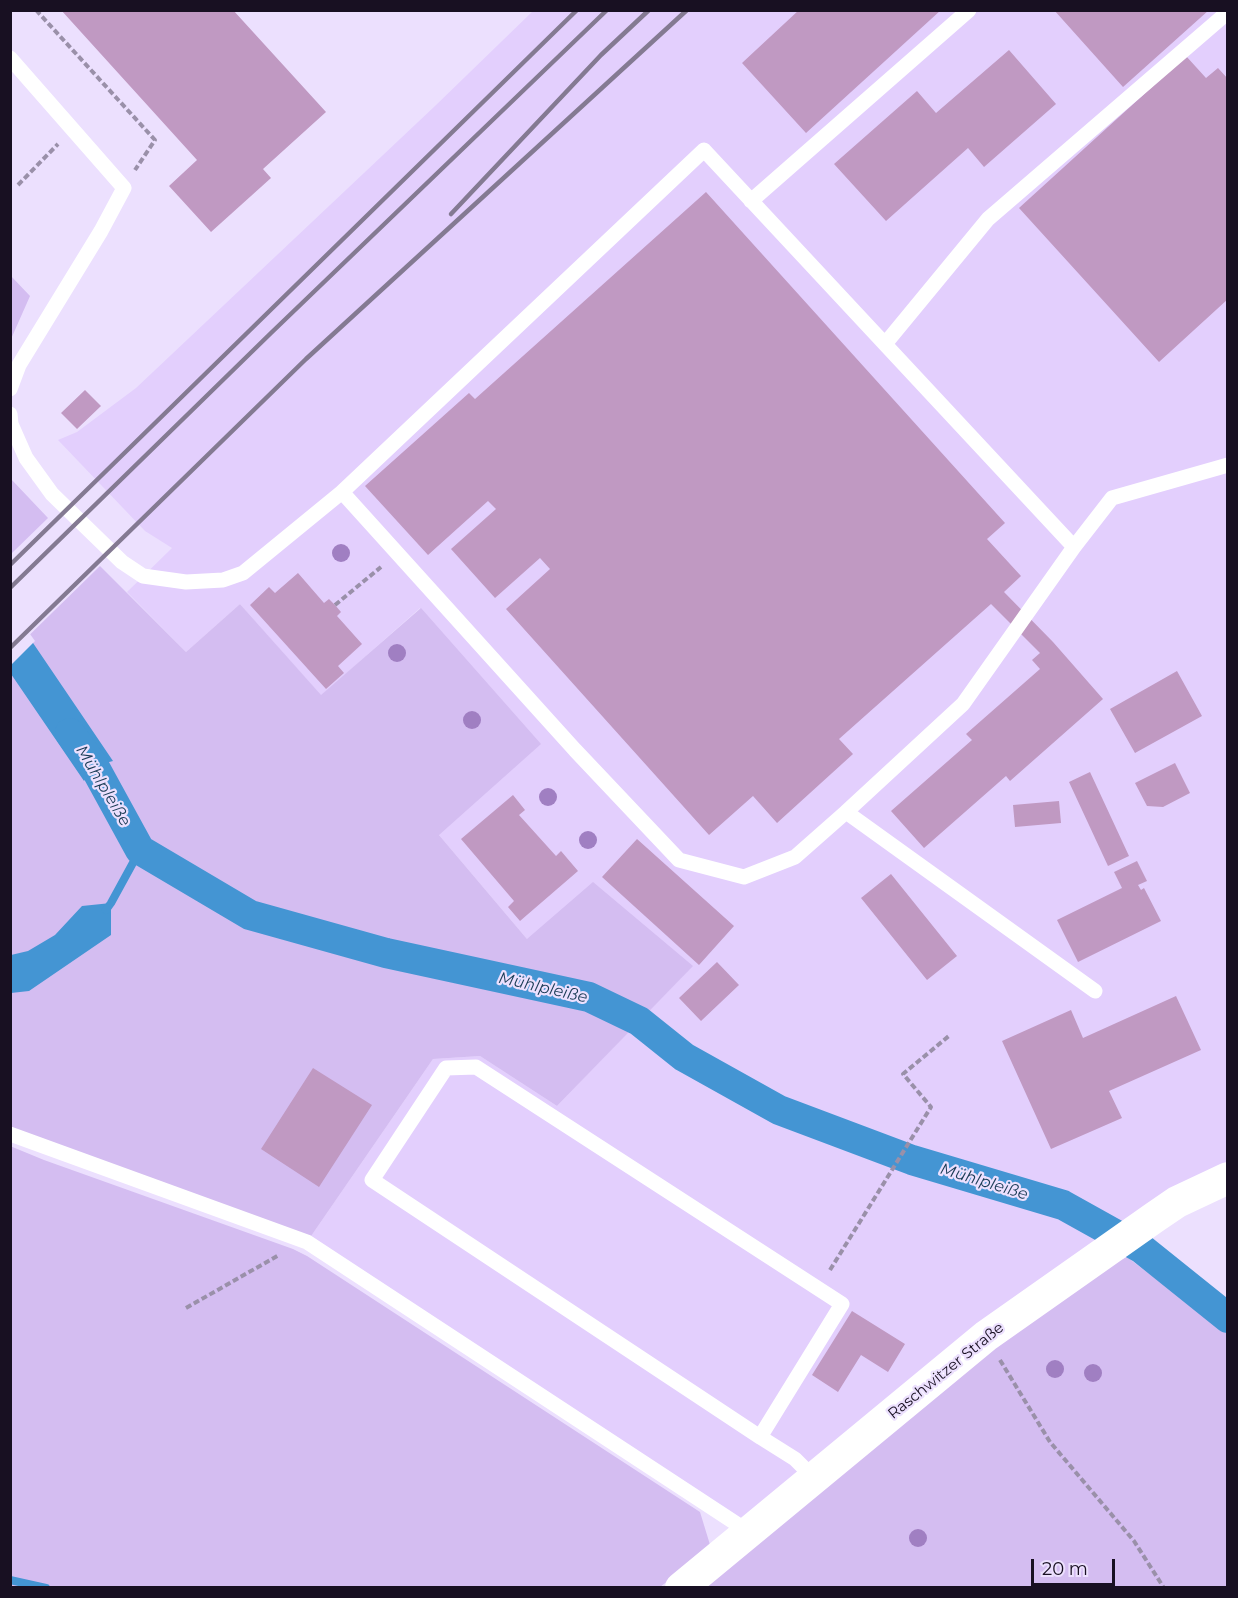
<!DOCTYPE html>
<meta charset="utf-8">
<style>
body{margin:0}
#map{position:relative;width:1238px;height:1598px;overflow:hidden;background:#ece0fe;font-family:Montserrat,sans-serif}
canvas{display:block}
.frame{position:absolute;inset:0;border:12px solid #181022;pointer-events:none}
.scale{position:absolute;left:1031px;top:1559px;width:84px;height:27px;box-sizing:border-box;border:3px solid #181022;border-top:0;padding-left:8px;font-size:18px;line-height:21px;white-space:nowrap;color:#181022;-webkit-text-stroke:4px #ece0fe;paint-order:stroke}
</style>
<div id="map">
<canvas width="1238" height="1598"></canvas>
<div class="frame"></div>
<div class="scale">20 m</div>
</div>
<script>
const ctx = document.querySelector('canvas').getContext('2d');
ctx.lineJoin = 'round';
function paint(path, color) {
  ctx.fillStyle = color;
  ctx.fill(path, 'evenodd');
}
function poly(rows) {
  const path = new Path2D();
  for (const r of rows) {
    path.moveTo(r[0], r[1]);
    for (let i = 2; i < r.length; i += 2) path.lineTo(r[i], r[i + 1]);
  }
  return path;
}
function stroke(path, color, width, dash) {
  ctx.strokeStyle = color;
  ctx.lineWidth = width;
  ctx.lineCap = dash ? 'butt' : 'round';
  ctx.setLineDash(dash || []);
  ctx.stroke(path);
}
function label(font, color, halo, rows, align = 'center') {
  ctx.font = font + ' Montserrat,sans-serif';
  ctx.lineWidth = 4.5;
  ctx.setLineDash([]);
  ctx.textBaseline = 'middle';
  ctx.strokeStyle = halo;
  ctx.fillStyle = color;
  for (const [text, x, y, turn = 0] of rows) {
    ctx.save();
    ctx.translate(x, y);
    ctx.rotate((+turn || 0) * Math.PI / 180);
    ctx.textAlign = isNaN(turn) ? turn : align;
    if (halo) ctx.strokeText(text, 0, 0);
    ctx.fillText(text, 0, 0);
    ctx.restore();
  }
}
paint(poly([
 [533,11,1227,11,1227,1178,749,1532,307,1242,433,1059,480,1056,557,1106,692,966,527,939,439,835,420,608,321,696,240,604,186,652,127,592,172,548,145,531,58,440,77,432,136,388,435,106]
]), '#e3cffd');
paint(poly([
 [11,276,30,296,11,339],
 [11,479,48,518,11,554],
 [100,566,186,652,240,604,321,695,421,608,541,744,439,835,527,939,593,882,693,966,557,1106,480,1056,433,1059,307,1242,11,1134,10,654],
 [10,1146,44,1160,293,1249,307,1256,700,1512,711,1548,660,1587,11,1587],
 [1127,1257,1227,1333,1227,1587,701,1588,993,1347,1109,1265]
]), '#d4bdf1');
paint(poly([
 [10,609,113,761,94,766,84,781,11,674],
 [111,903,111,935,29,991,11,993,11,955,28,951,55,935,82,906]
]), '#4495d3');
paint(poly([
 [10,606,35,641,11,665,10,665]
]), '#ece0fe');
stroke(poly([
 [106,910,111,903,140,850],
 [10,1580,46,1588]
]), '#4495d3', 8);
stroke(poly([
 [70,733,94,766,140,850,250,915,386,953,589,997,639,1021,684,1057,779,1110,912,1160,1063,1205,1142,1249,1228,1318]
]), '#4495d3', 30);
paint(poly([
 [61,10,233,10,326,112,263,169,271,178,211,232,169,186,197,160],
 [799,10,941,10,806,133,742,63],
 [1054,10,1209,10,1123,87],
 [1009,50,1056,104,984,167,968,148,886,221,834,164,917,91,936,113],
 [1186,56,1206,78,1218,68,1228,79,1228,299,1159,362,1019,208],
 [706,192,1005,523,987,539,1021,576,1004,592,1053,642,1103,699,1010,781,1006,776,924,848,891,811,972,740,966,734,1040,669,1032,660,1040,653,991,604,839,739,853,754,777,823,753,796,709,835,506,609,550,569,540,558,495,598,451,549,496,509,488,501,428,555,365,486,469,393,475,399],
 [85,390,101,406,77,429,61,413],
 [298,573,324,603,329,599,335,605,341,612,337,616,362,644,338,666,344,673,326,689,250,605,269,587,275,593],
 [1177,671,1202,716,1135,753,1110,709],
 [1175,763,1190,793,1163,807,1147,806,1135,783],
 [1090,772,1129,856,1108,866,1069,782],
 [513,795,525,810,519,815,556,856,561,851,578,871,520,921,508,907,514,901,461,839],
 [1059,801,1061,823,1015,827,1013,805],
 [637,839,734,926,699,965,602,877],
 [1137,861,1147,881,1138,885,1141,890,1144,888,1161,921,1078,962,1057,920,1122,888,1114,872],
 [891,874,957,956,927,980,861,898],
 [717,962,739,985,701,1021,679,998],
 [1176,996,1201,1050,1109,1091,1122,1118,1051,1149,1002,1041,1071,1010,1083,1038],
 [313,1068,372,1105,319,1187,261,1149],
 [852,1311,905,1344,888,1372,861,1355,838,1392,812,1375]
]), '#c099c2');
stroke(poly([
 [36,10,155,140,135,170],
 [18,185,58,144],
 [335,605,381,567],
 [830,1270,931,1107,903,1074,950,1035],
 [186,1308,279,1255],
 [1000,1360,1050,1442,1134,1541,1164,1588]
]), '#9a90a9', 4, [6, 3]);
stroke(poly([
 [10,58,124,188,101,231,19,365,10,389],
 [751,201,969,10],
 [885,344,988,219,1228,12],
 [10,414,11,424,26,458,52,494,122,562,143,576,186,582,223,580,243,573,342,492,575,750,679,860,744,877,795,857,846,812,963,704,1074,547,1112,498,1228,465],
 [342,492,704,150,1074,547],
 [846,812,1095,991],
 [10,1134,307,1242,749,1532],
 [760,1437,842,1304,476,1067,446,1068,372,1180,760,1437,795,1459,815,1479]
]), '#fff', 15);
stroke(poly([
 [681,1588,986,1336,1155,1217,1177,1202,1228,1178]
]), '#fff', 32);
stroke(poly([
 [451,214,601,55,649,10],
 [10,565,577,10],
 [10,588,271,333,607,10],
 [10,648,306,359,687,10]
]), '#847a92', 4.5);
ctx.fillStyle = '#a07fc2';
for (const [x, y] of [
 [341,553],
 [397,653],
 [472,720],
 [548,797],
 [588,840],
 [1055,1369],
 [1093,1373],
 [918,1538]
]) {
  ctx.beginPath();
  ctx.arc(x, y, 9, 0, 2 * Math.PI);
  ctx.fill();
}
label('15px', '#181022', '#ece0fe', [
 ["Raschwitzer Straße",946,1371,-39]
]);
label('italic 16px', '#173953', '#ece0fe', [
 ["Mühlpleiße",103,786,59],
 ["Mühlpleiße",543,988,13],
 ["Mühlpleiße",984,1182,17]
]);
</script>
